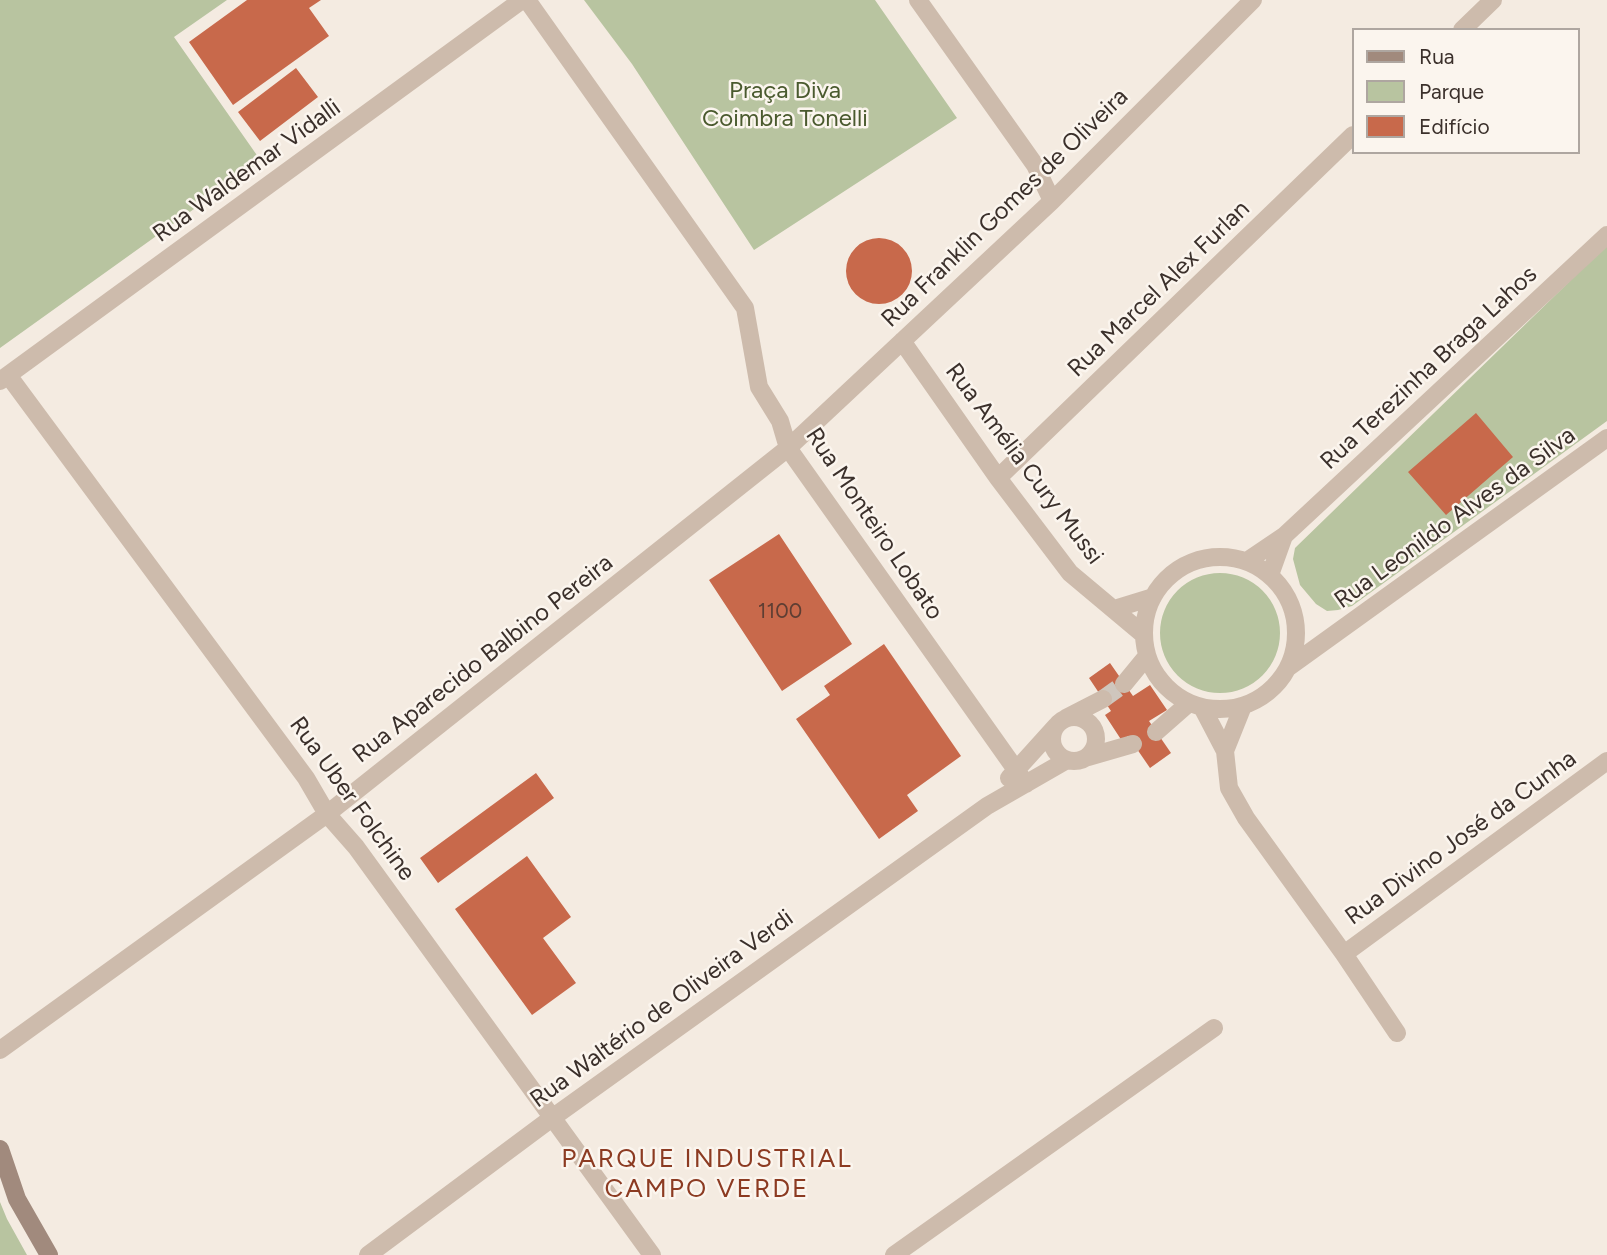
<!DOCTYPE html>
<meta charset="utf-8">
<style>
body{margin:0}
#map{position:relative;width:1607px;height:1255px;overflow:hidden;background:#f4ebe1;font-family:Figtree,sans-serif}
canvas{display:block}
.legend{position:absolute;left:1352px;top:28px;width:228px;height:126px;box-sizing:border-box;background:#fbf5ee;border:2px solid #aea6a0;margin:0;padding:9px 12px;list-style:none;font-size:21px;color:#3b302b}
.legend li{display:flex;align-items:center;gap:14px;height:35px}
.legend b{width:35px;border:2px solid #aea6a0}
</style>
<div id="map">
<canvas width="1607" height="1255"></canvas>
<ul class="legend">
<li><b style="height:9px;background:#a18a7d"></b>Rua</li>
<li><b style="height:19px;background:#b8c4a0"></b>Parque</li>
<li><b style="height:19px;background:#c8694b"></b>Edifício</li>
</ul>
</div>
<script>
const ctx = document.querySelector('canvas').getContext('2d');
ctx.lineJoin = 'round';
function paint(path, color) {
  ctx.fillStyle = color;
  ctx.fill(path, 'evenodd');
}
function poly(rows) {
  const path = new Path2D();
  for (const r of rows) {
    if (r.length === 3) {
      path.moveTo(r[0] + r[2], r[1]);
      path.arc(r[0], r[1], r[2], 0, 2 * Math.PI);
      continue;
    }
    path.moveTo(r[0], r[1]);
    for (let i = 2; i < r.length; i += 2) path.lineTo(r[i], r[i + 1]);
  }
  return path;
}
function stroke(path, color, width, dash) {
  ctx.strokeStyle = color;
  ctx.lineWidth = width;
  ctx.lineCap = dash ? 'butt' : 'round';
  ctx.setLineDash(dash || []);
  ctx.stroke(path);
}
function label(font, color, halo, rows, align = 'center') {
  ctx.font = font + ' Figtree,sans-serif';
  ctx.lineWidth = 5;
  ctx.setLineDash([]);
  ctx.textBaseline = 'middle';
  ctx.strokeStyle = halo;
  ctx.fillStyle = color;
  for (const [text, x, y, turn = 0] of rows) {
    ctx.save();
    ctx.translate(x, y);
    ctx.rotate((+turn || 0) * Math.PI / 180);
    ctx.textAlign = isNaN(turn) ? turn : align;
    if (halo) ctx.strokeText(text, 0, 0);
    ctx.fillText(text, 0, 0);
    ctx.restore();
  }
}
paint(poly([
 [0,0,227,0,174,37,261,161,0,348],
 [584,0,875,0,957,118,754,250,632,64],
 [1607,245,1607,421,1352,606,1338,610,1327,611,1316,604,1300,585,1293,559,1295,548],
 [1220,633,60],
 [0,1202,7,1219,27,1255,0,1255]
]), '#b8c4a0');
paint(poly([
 [247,0,321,0,309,8,329,36,233,105,189,42],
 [296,68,318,97,260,141,238,112],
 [879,271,33],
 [1476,413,1513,457,1446,515,1408,472],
 [779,534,852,644,782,691,709,580],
 [884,644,961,756,907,795,918,811,879,839,796,719,830,695,824,686],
 [1110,663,1133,696,1150,685,1167,710,1149,721,1171,753,1150,768,1128,736,1122,741,1105,715,1111,711,1089,678],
 [536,773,554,798,438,883,420,858],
 [527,856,571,917,543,938,576,983,532,1015,455,909]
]), '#c8694b');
stroke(poly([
 [1103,699,1124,684]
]), '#cfc6bd', 18, [18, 9]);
stroke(poly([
 [527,0,745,308,759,387,780,421,788,448,1026,784],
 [918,0,1035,165,1052,201],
 [1462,30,1493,0],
 [902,341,998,478,1070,573,1144,635],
 [8,375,306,778,327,814,356,847,652,1255],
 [0,381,522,0],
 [998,478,1353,135],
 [1220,633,76],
 [1247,561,1284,536,1607,235],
 [1270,575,1284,536],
 [1114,609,1153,597],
 [1289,667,1607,438],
 [1124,684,1147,656],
 [1202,707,1225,751,1229,788,1246,818,1344,954,1397,1033],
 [1074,739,22],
 [1066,718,1103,699],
 [1156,732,1189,703],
 [1225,751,1243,706],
 [1088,757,1133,744],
 [1009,778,1056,726],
 [1344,954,1607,761],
 [0,1050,327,814,788,448,1052,201,1253,0],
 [368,1255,552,1118,987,806,1067,760],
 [894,1255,1214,1028]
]), '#cdbbac', 18);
stroke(poly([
 [0,1149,17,1199,49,1255]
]), '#a18a7d', 18);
label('21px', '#5e3e33', null, [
 ["1100",780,612]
]);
label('24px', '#4a5a2e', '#fbf5ee', [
 ["Praça Diva",785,91],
 ["Coimbra Tonelli",785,119]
]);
label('24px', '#3b302b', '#fbf5ee', [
 ["Rua Waldemar Vidalli",247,171,-36],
 ["Rua Franklin Gomes de Oliveira",1005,208,-44],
 ["Rua Marcel Alex Furlan",1159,289,-44],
 ["Rua Terezinha Braga Lahos",1429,368,-43],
 ["Rua Amélia Cury Mussi",1024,464,53],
 ["Rua Leonildo Alves da Silva",1455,518,-36],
 ["Rua Monteiro Lobato",874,524,56],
 ["Rua Aparecido Balbino Pereira",483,659,-38],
 ["Rua Uber Folchine",352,799,54],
 ["Rua Divino José da Cunha",1461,838,-36],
 ["Rua Waltério de Oliveira Verdi",662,1009,-36]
]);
ctx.letterSpacing = '2px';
label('26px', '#8c3b22', '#fbf5ee', [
 ["PARQUE INDUSTRIAL",707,1159],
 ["CAMPO VERDE",707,1189]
]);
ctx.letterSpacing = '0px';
</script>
